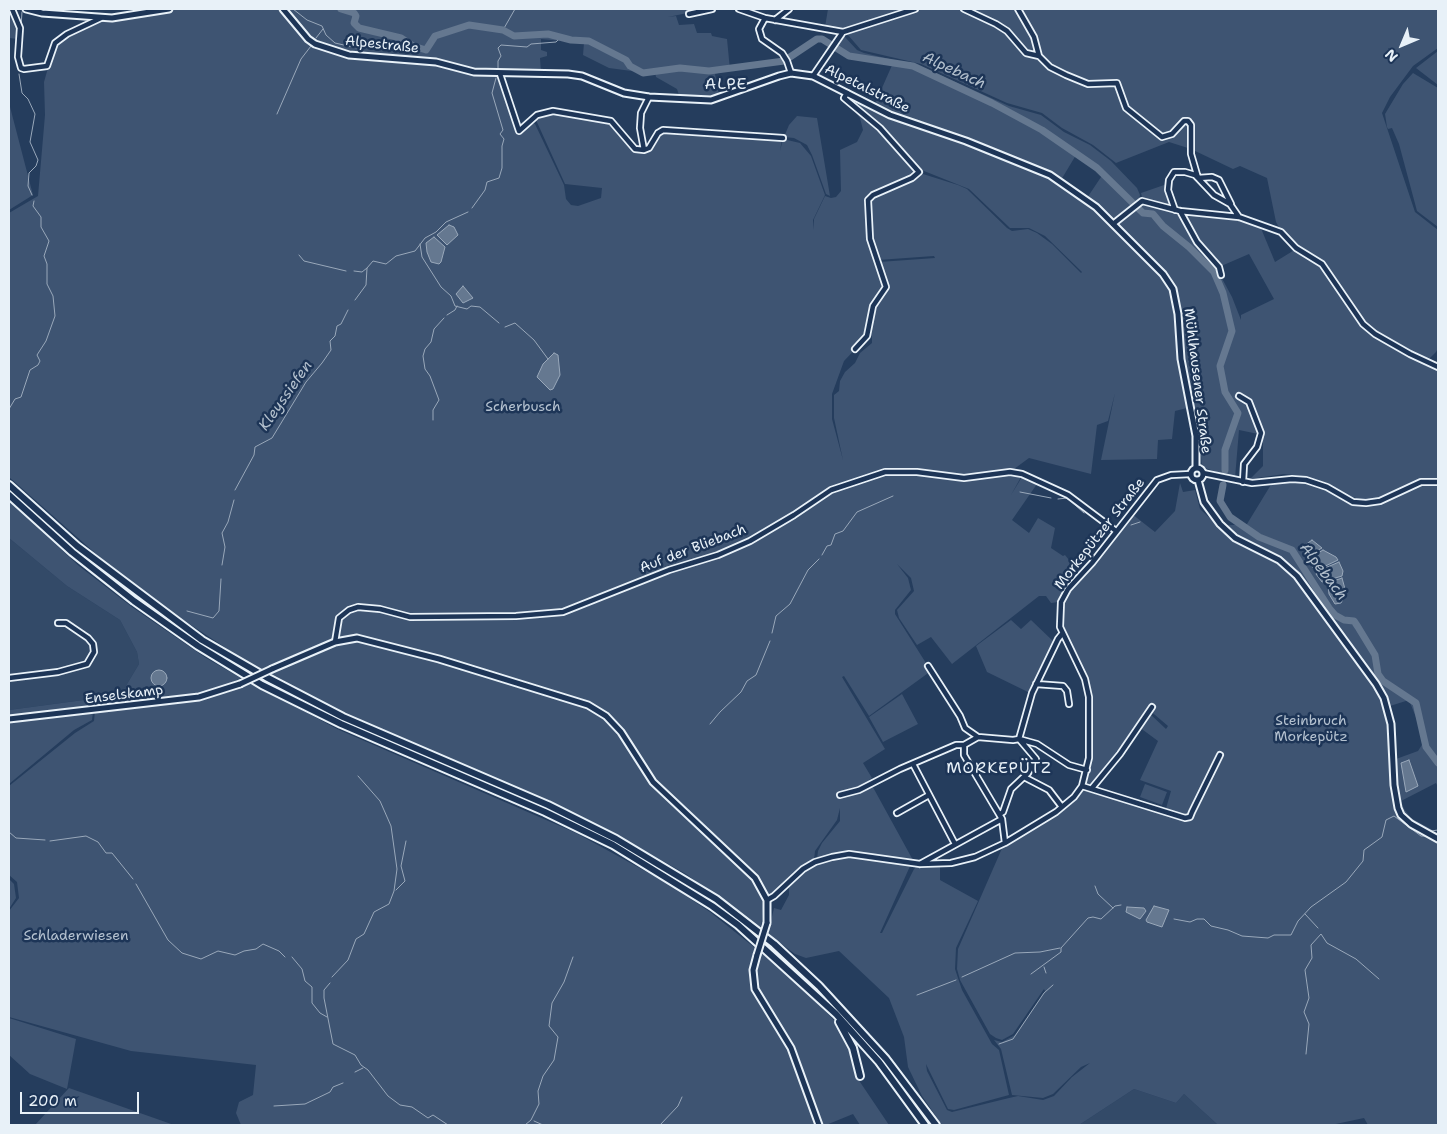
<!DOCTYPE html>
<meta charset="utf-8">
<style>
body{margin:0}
#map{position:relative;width:1447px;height:1134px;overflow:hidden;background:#253d5d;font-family:"Shantell Sans",sans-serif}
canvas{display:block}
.frame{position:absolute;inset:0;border:10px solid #e8f1f8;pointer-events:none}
.north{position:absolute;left:1377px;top:20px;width:50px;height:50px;-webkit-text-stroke:4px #1d3557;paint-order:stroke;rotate:225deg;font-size:14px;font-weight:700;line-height:20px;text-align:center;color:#e8f1f8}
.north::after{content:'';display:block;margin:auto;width:18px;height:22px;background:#e8f1f8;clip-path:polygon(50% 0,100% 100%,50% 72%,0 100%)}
.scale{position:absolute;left:20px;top:1092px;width:119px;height:22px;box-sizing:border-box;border:2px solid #e8f1f8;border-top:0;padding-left:6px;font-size:15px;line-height:18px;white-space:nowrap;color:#e8f1f8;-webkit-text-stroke:4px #1d3557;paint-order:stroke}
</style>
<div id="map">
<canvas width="1447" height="1134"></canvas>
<div class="frame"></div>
<div class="north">N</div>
<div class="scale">200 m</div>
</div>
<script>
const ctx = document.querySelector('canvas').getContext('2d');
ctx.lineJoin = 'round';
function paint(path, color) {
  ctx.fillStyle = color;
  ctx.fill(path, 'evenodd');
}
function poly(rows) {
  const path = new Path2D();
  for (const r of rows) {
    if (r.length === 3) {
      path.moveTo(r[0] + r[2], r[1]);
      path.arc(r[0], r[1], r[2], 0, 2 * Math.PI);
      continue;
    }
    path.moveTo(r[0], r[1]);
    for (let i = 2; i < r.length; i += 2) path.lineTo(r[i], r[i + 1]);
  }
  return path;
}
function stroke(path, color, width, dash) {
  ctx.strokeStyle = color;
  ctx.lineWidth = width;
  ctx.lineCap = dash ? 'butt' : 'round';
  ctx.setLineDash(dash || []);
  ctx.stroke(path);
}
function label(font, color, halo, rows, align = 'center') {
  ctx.font = font + ' "Shantell Sans",sans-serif';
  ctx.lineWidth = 5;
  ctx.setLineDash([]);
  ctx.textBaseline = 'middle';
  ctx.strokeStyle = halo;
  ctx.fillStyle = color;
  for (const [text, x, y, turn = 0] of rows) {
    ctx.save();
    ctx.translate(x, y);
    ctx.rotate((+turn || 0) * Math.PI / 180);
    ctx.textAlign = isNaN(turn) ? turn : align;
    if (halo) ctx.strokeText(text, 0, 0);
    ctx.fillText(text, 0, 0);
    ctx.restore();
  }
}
paint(poly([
 [9,538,67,586,120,620,137,652,139,664,124,689,91,699,9,710],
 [1134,1089,1176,1103,1184,1094,1218,1125,1079,1125]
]), '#334a68');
paint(poly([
 [9,9,12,9,19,28,18,39,9,38],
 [172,9,280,9,307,40,348,56,435,63,467,72,498,76,516,128,524,130,531,122,535,124,564,185,566,199,571,205,578,206,601,198,602,188,565,184,536,120,537,116,552,112,610,121,628,144,644,151,662,132,782,139,780,151,783,139,800,143,811,156,825,195,813,220,814,230,814,219,825,196,831,198,836,197,841,191,840,150,857,142,863,130,860,118,848,103,863,115,915,171,911,177,866,197,871,251,885,287,873,303,863,341,844,361,832,394,832,419,843,460,834,418,834,395,839,391,840,381,845,372,855,363,860,353,872,343,872,337,869,333,875,304,887,289,879,262,935,258,934,256,878,260,872,244,869,205,871,197,923,174,958,185,967,189,1007,228,1012,231,1028,229,1037,233,1052,244,1081,273,1082,272,1045,236,1029,228,1010,228,969,189,919,169,848,97,885,116,952,138,1047,176,1074,192,1108,222,1159,273,1172,293,1179,367,1187,408,1175,411,1172,439,1158,440,1157,459,1101,460,1115,393,1108,421,1097,425,1091,474,1029,458,1010,472,999,473,1000,476,1021,477,1011,495,1022,477,1037,484,1012,520,1029,533,1038,518,1055,528,1051,548,1063,556,1065,555,1077,570,1067,582,1067,586,1059,602,1051,603,1046,596,1039,596,952,664,931,637,917,645,899,618,897,610,914,591,911,578,897,564,908,578,911,590,895,610,895,614,931,671,869,716,844,676,842,677,885,749,863,763,872,778,869,780,914,862,848,853,817,859,818,851,822,843,840,821,840,808,837,820,815,851,814,860,764,901,761,929,686,874,618,836,549,802,345,715,267,675,153,600,112,568,9,477,9,213,38,196,45,115,44,82,55,43,67,35,102,18],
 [285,9,707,9,668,17,676,16,679,25,694,24,697,33,711,33,712,36,727,39,730,70,715,74,719,96,680,98,677,89,656,77,655,72,639,72,609,68,583,55,584,43,541,39,541,50,547,52,547,56,540,58,541,72,468,69,436,61,349,53,318,44,309,38],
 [828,9,910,9,843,30,825,27],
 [923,9,958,9,969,12,1010,36,1028,57,1039,59,1040,49,1035,36,1019,9,1438,9,1438,48,1413,66,1390,97,1382,113,1415,212,1438,230,1438,348,1436,352,1427,361,1375,332,1364,323,1322,264,1296,248,1281,231,1276,222,1267,178,1240,166,1233,169,1191,149,1169,142,1116,163,1093,145,1062,128,1042,113,1007,103,921,64,861,50,848,35,847,33],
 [970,9,1017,9,1033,37,1036,50,1033,52,1026,52,995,21],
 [844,36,857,50,864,53,920,66,1009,106,1041,115,1064,132,1090,145,1111,161,1137,188,1140,195,1139,199,1117,219,1113,220,1087,198,1103,174,1076,155,1061,180,1047,171,962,137,908,121,874,106,893,63,852,55,833,49],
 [1438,51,1438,85,1416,68],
 [1413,73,1438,88,1438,227,1417,211,1399,144,1392,128,1388,129,1387,127,1385,114,1403,84],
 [9,103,33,195,9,210],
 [797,116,817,118,830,196,826,194,812,155,807,145,794,138,784,137,789,125],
 [1167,184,1172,207,1144,200,1142,197,1141,193],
 [1143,203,1179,213,1193,238,1218,271,1232,297,1241,320,1241,315,1274,299,1249,254,1219,267,1183,216,1184,213,1237,219,1260,226,1275,262,1296,249,1322,267,1364,327,1438,369,1438,479,1418,480,1380,498,1363,500,1349,496,1318,480,1302,476,1284,474,1250,479,1263,466,1263,435,1239,430,1235,478,1202,467,1198,423,1188,390,1184,359,1177,294,1171,282,1120,228,1119,224,1123,218],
 [1300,481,1328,490,1346,500,1366,505,1422,484,1438,483,1438,787,1436,783,1401,801,1404,809,1411,818,1438,833,1438,1125,1368,1125,1364,1118,1331,1125,1218,1125,1184,1094,1176,1103,1134,1089,1079,1125,942,1125,922,1096,908,1067,904,1037,889,998,839,951,806,958,795,954,768,934,774,908,781,910,789,895,789,884,800,874,816,864,832,858,849,855,911,864,880,933,882,933,914,869,919,864,940,866,940,880,978,901,956,948,955,969,962,990,992,1044,999,1050,1009,1095,954,1110,948,1109,926,1064,927,1071,947,1110,952,1112,1009,1098,1018,1096,1043,1100,1054,1096,1072,1077,1090,1063,1081,1067,1053,1094,1043,1098,1012,1095,1001,1049,994,1040,1002,1042,1015,1035,1045,991,1044,989,1013,1034,1002,1040,996,1038,990,1034,960,980,957,969,958,949,1003,846,1059,813,1081,790,1165,812,1171,791,1140,780,1158,741,1139,727,1149,713,1166,729,1168,726,1148,709,1120,751,1094,786,1085,785,1091,758,1091,694,1087,677,1064,633,1061,614,1064,602,1068,593,1132,514,1155,532,1175,511,1180,483,1183,492,1195,490,1200,509,1218,526,1247,524,1272,483],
 [1339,562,1342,576,1322,582,1317,574],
 [1409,700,1425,740,1418,751,1396,759,1390,706],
 [9,501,79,566,132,607,206,658,241,678,224,686,196,695,9,717,9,710,91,699,124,689,139,664,137,652,120,620,67,586,9,538],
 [1011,620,1021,629,1031,620,1054,642,1030,693,987,672,976,646],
 [252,683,337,729,576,833,665,882,710,912,789,975,837,1023,853,1054,858,1079,889,1125,860,1125,853,1114,826,1125,241,1125,236,1113,239,1102,253,1095,256,1065,131,1051,9,1017,9,911,19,898,17,882,9,875,9,786,75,733,94,721,95,711,199,698,229,692],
 [902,694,918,724,883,742,869,717],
 [93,712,92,720,74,730,9,784,9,721],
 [1145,784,1167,792,1162,805,1140,797],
 [9,879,14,884,16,898,9,909],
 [9,1018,76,1039,67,1089,30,1074,9,1055],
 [69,1088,174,1125,35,1125]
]), '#3e5472');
const water = poly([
 [449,225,454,227,458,235,447,245,437,235,449,225],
 [434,237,445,247,441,262,439,264,431,262,427,252,426,243,434,237],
 [463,286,473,298,463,303,456,294,463,286],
 [554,353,558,355,560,375,553,389,550,390,537,377,543,364,554,353],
 [1312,540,1322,548,1307,556,1301,548,1312,540],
 [1323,550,1336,557,1338,560,1315,571,1308,559,1323,550],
 [1339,562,1343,571,1342,576,1322,582,1316,574,1318,571,1339,562],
 [1342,578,1345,589,1343,599,1341,603,1335,604,1329,594,1328,583,1342,578],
 [159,678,8],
 [1409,760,1418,786,1406,792,1401,763,1409,760],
 [1154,906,1169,910,1162,927,1147,922,1146,920,1154,906],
 [1127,907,1144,908,1146,911,1140,919,1126,912,1127,907]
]);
paint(water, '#657890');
stroke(water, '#99a8ba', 1);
stroke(poly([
 [293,9,307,20,322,26,326,35,335,43,357,48,366,48,372,45,380,49,391,41,400,48,411,45],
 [21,27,22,12],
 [503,30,515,9],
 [316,38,323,29],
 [498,70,498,61,501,56,498,48,501,45,527,47,531,44,556,42,560,38],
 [19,74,22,93,28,99,35,114,30,142,38,160,36,166,29,173,28,186,32,195],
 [277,114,301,59,311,46],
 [472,208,485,190,487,182,499,178,502,168,502,146,504,139,500,134,503,130,492,93,496,78],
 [420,244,422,257,441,287,451,296,455,306,467,309,471,306,480,307,499,323],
 [299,255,304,261,346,271],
 [354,271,362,272,367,268],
 [355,300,366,285,367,268,373,261,386,264,396,256,415,251,425,238,436,232,446,222,468,212],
 [447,315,455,310,457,306],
 [505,327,515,323,534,340,548,359],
 [9,409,15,399,21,397,30,370,38,365,40,361,37,355,46,341,55,316,53,296,47,284,47,264,44,256,49,241,41,227,41,217,33,206,34,201],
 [433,420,433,410,439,400,430,376,425,369,423,356,425,349,431,342,434,329,444,318],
 [235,490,254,455,255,447,272,438,306,382,322,363,331,350,330,341,335,336,337,326,341,324,348,310],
 [1020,492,1051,498],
 [1058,499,1067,498,1084,513],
 [1131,525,1140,522],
 [822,555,827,546,831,545,835,534,843,531,857,512,893,496],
 [222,565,225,547,222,533,228,522,234,500],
 [187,611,213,618,219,611,221,579],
 [772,633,776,616,790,604,808,570,819,559],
 [710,724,720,712,741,692,747,681,756,675,770,641],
 [1431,831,1438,830],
 [9,832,16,838,45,840],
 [50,841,86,836,98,842,106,853,112,853,133,879],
 [136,884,168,940,182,953,201,959,218,951,235,955,244,951,256,949,263,944,279,951,285,957],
 [1095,886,1098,894,1113,908],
 [396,890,405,881,401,866,406,841],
 [1305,914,1318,928],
 [1174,919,1190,922,1197,919,1204,919,1211,926,1228,930,1242,936,1268,938,1274,935,1291,935,1298,921,1311,907,1346,882,1363,861,1364,850,1382,837,1386,820,1394,816,1421,836,1425,836],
 [292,957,302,969,305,981,312,987,312,1003,320,1013,327,1017],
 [1044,967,1046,973],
 [1031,974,1061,952,1061,948,1088,918,1093,917,1101,919,1115,906,1121,905],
 [332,977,348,960,356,939,364,934,374,912,389,904,394,891,397,869,391,826,380,801,358,776],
 [962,977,1015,953,1040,952,1060,948],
 [330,983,324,990,324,998,333,1044,355,1055,361,1065,368,1070,388,1096,400,1105,412,1107,428,1118,433,1115,448,1125],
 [917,995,956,980],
 [999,1044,1013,1039,1044,993,1053,985],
 [1306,1054,1309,1024,1304,1012,1309,998,1305,970,1312,958,1311,945,1321,934,1327,943,1356,959,1379,979],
 [355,1072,363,1068],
 [274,1106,305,1104,330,1092,333,1087,343,1083],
 [534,1121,543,1125],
 [525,1125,531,1120,539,1104,538,1091,543,1076,554,1060,558,1037,549,1026,552,1003,564,982,573,957],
 [660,1125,678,1106,682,1097]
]), '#99a8ba', 1);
stroke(poly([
 [341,9,354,13,356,16,354,23,359,28,401,38,413,46,426,50,435,36,469,25,503,30,514,36,548,34,571,40,589,41,626,60,630,66,643,73,680,68,709,71,784,61,817,39,822,39,849,56,913,66,992,103,1042,130,1097,168,1143,213,1153,214,1163,226,1189,247,1214,272,1223,293,1232,331,1220,366,1225,392,1238,413,1225,450,1225,470],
 [1223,485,1220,501,1230,517,1259,537,1292,550,1329,608,1335,615,1344,620,1354,621,1358,627,1375,655,1378,674,1383,681,1416,703,1426,747,1438,763]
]), '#657890', 7);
const minor = poly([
 [12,9,20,28,18,57,21,68,24,69,47,66,55,43,67,34,101,18],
 [739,9,765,18,843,32],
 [964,9,996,24,1007,31,1026,53,1039,56,1050,67,1066,75,1088,84,1117,83,1126,108,1162,137,1172,134,1184,121,1188,121,1191,125,1191,154,1198,178],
 [1018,9,1034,37,1039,56],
 [689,14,712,9],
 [765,18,759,29,762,39,782,53,787,61,791,73],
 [775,20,789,9],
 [500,74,519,131,537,115,553,111,611,121,635,149,644,150,649,148,658,133,663,130,783,138],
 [813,76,843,32,915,9],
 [847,93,844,98,880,128,919,172,912,178,873,195,868,200,870,239,886,287,873,306,867,336,855,349],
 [644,150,640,128,641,113,649,97],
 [1198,178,1212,177,1219,180,1231,204],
 [1175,210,1168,190,1169,180,1174,172,1185,172,1195,175,1214,195,1230,204,1239,217],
 [1180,211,1197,242,1219,267,1221,275],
 [1113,224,1142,201,1180,211,1239,217,1281,232,1296,248,1322,264,1363,324,1375,334,1410,354,1438,367],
 [1239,396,1249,402,1261,433,1257,447,1244,464,1243,482],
 [1203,473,1252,483,1292,479,1306,480,1327,487,1353,502,1366,503,1380,501,1421,482,1438,482],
 [335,642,339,618,349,610,358,607,380,609,410,617,516,616,563,612,669,570,718,555,750,541,794,515,831,490,885,472,917,472,964,478,1010,472,1022,474,1068,495,1116,531],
 [928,666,960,716,965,728,978,737],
 [9,678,58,672,87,664,94,652,93,644,88,638,66,623,58,623],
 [1036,684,1063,686,1067,691,1069,704],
 [913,764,955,844],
 [1024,777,1049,790,1062,807],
 [1082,786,1185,818,1190,817,1192,812,1220,755],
 [1092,788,1120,754,1152,707],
 [840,795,859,790,900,769,956,745,964,745],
 [897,813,929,795],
 [1000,814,1003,812,1011,789,1028,773,1036,759,1019,739,1032,693,1058,639,1062,634],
 [1005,843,1002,819,964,755,964,745,978,737,1013,740,1019,739,1037,744,1069,765,1087,770],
 [920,864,1002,819],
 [767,900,774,896,803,869,815,862,832,857,849,854,920,864,951,863,975,857,1005,843,1056,812,1074,797,1082,786,1089,758,1089,697,1085,679,1060,627,1061,602,1068,589,1092,563,1157,480,1171,475,1191,474]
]);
const major = poly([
 [26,9,42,13,112,18,169,9],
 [283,9,308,39,315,44,349,55,436,62,474,72,568,74,582,76,624,93,649,97,711,100,779,76,791,73,813,76,890,115,966,141,1050,175,1096,207,1163,274,1173,289,1178,314,1181,359,1196,436,1196,467],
 [1197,474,6],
 [1198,480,1204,502,1220,524,1235,538,1279,560,1297,576,1376,684,1384,698,1391,724,1394,785,1398,808,1401,815,1411,824,1438,839],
 [272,669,335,642,357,638,439,659,588,705,606,716,621,732,653,782,755,878,767,900,767,923],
 [9,719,199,697,240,684],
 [757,955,753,970,755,989,791,1048,819,1125]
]);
const highway = poly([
 [9,485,77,546,202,640,266,677,343,717,548,805,616,839,716,899,774,944,819,986,886,1059,936,1125],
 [9,495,72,552,134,601,198,646,262,685,341,724,545,812,613,845,712,906,738,925,836,1014,879,1062,925,1125],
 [839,1022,853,1048,860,1076]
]);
stroke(minor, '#e8f1f8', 8);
stroke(major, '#e8f1f8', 9);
stroke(highway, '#e8f1f8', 10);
stroke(minor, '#1d3557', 4.5);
stroke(major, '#1d3557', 5);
stroke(highway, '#1d3557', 6);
const majorBridge = poly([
 [240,684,272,669],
 [757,955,767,923]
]);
stroke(majorBridge, '#e8f1f8', 9, []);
stroke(majorBridge, '#1d3557', 5);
label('14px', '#e8f1f8', '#1d3557', [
 ["Alpestraße",382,45,6],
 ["Alpetalstraße",867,89,26],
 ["Mühlhausener Straße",1197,381,83],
 ["Morkepützer Straße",1100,534,-52],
 ["Auf der Bliebach",693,549,-21],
 ["Enselskamp",124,695,-7]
]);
label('14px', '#b5c2d0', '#1d3557', [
 ["Scherbusch",523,407],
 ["Steinbruch",1311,721],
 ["Morkepütz",1311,737],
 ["Schladerwiesen",76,936]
]);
label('italic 15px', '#b4c1ce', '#1d3557', [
 ["Alpebach",954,71,25],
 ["Kleyssiefen",286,396,-55],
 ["Alpebach",1323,572,53]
]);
ctx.letterSpacing = '1px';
label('16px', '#e8f1f8', '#1d3557', [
 ["ALPE",726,85],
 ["MORKEPÜTZ",999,769]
]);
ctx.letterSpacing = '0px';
</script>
